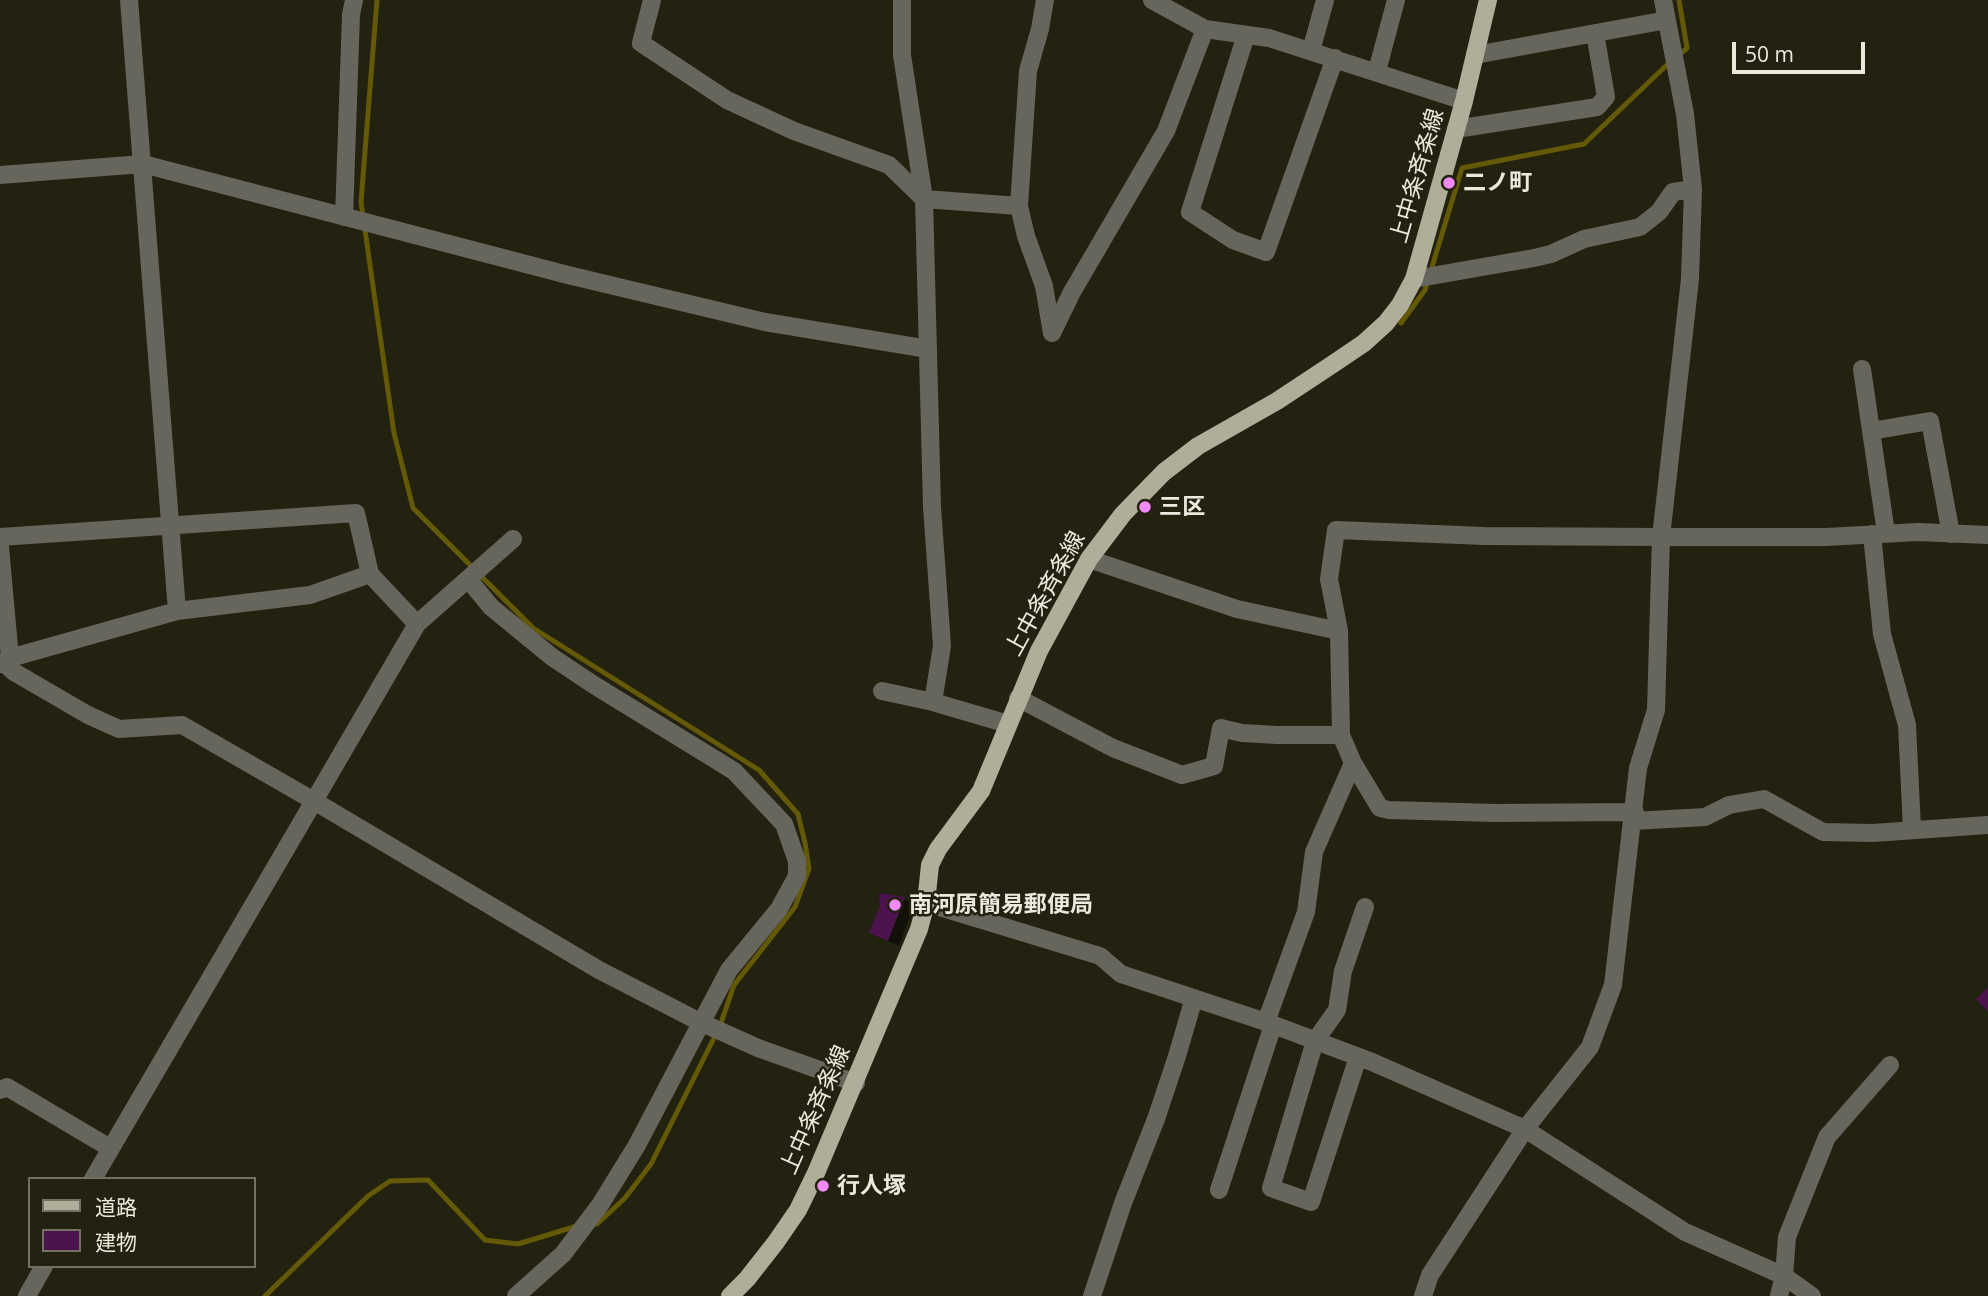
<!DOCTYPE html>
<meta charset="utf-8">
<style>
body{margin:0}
#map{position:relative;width:1988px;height:1296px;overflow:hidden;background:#23210f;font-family:"Open Sans","Noto Sans JP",sans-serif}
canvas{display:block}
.legend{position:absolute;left:28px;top:1177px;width:228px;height:91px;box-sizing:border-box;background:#23210f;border:2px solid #737161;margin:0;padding:9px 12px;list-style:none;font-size:21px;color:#eae9dd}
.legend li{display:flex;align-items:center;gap:14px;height:35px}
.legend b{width:35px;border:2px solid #737161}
.scale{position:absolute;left:1732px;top:42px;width:133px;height:32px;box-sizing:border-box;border:4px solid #eae9dd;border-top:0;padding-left:9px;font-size:21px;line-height:24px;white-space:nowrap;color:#eae9dd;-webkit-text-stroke:5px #23210f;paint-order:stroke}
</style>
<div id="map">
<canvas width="1988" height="1296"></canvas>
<ul class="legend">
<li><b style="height:9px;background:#b0ad9b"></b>道路</li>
<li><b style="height:19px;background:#4c134f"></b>建物</li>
</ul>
<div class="scale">50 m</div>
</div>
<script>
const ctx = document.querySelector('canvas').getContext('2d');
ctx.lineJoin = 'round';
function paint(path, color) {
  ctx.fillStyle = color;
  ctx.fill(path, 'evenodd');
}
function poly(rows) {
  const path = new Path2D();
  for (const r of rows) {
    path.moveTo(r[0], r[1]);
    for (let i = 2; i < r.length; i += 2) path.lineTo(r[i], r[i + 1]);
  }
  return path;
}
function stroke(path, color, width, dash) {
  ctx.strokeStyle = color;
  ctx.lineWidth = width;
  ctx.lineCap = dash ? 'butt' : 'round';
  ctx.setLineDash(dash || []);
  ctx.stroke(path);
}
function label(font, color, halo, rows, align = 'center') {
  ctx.font = font + ' "Open Sans","Noto Sans JP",sans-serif';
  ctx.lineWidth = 5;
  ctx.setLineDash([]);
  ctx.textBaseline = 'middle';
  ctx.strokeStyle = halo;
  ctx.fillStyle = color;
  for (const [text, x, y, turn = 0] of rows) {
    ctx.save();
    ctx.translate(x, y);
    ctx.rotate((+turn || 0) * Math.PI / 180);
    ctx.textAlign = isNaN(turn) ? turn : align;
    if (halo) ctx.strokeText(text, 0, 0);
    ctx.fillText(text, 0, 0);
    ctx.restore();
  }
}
paint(poly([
 [881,895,904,899,914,905,899,946,881,938]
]), '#0007');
stroke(poly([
 [377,0,361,202,394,433,413,508,533,628,759,770,798,814,805,843,809,869,795,907,734,985,720,1026,651,1164,625,1198,597,1224,593,1224],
 [1679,55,1687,48,1679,0],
 [1401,323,1425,290,1462,168,1584,144,1671,61],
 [265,1296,368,1196,390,1181,428,1180,485,1240,518,1244,577,1226]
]), '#635906', 5);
paint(poly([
 [879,893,905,897,888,941,869,933,880,906],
 [1988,987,1988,1012,1976,999]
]), '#4c134f');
stroke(poly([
 [129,0,177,611],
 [652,0,641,43,727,100,794,131,889,165,924,199,1019,206,1026,236,1044,286,1052,333],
 [902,0,902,55,924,199,932,507,942,646,933,702],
 [1152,0,1205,29,1269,38,1464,101],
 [1246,35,1190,212,1233,240,1266,252,1335,58],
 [1311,51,1325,0],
 [1475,55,1667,20],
 [1377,71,1396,0],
 [1456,129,1597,107,1606,97,1595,33],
 [0,175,143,164,568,275,765,322,928,349],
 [1019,206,1028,71,1040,29,1045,0],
 [344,217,351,15,354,0],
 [1414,279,1534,258,1551,254,1584,239,1640,227,1659,212,1673,192,1693,189],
 [1052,333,1072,292,1166,131,1205,29],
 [1862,369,1886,533],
 [1871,431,1930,421,1951,534],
 [1872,534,1882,634,1907,725,1912,829],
 [0,537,356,513,370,574,417,624,314,801,599,970,700,1022,758,1048,856,1083],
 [0,547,10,658],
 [1089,559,1237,609,1339,631],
 [468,579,491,607,552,657,594,685,734,771,784,824,797,861,797,876,779,909,729,970,637,1145,600,1205,563,1254,516,1296],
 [417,624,513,539],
 [3,662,14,672,88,715,119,729,182,725,314,801,93,1179],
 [0,664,10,658,177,611,310,595,370,574],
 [882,691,933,702,1008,724],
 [1018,698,1113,748,1182,775,1214,766,1221,728,1242,733,1277,735,1341,735],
 [1635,812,1495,813,1389,810,1380,808,1353,763,1341,735,1339,631,1329,579,1336,530,1484,536,1661,537,1826,537,1918,532,1988,535],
 [1633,821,1705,817,1729,805,1764,799,1823,832,1873,833,1988,825],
 [926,903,1100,956,1121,974,1266,1022,1372,1062,1525,1129,1590,1047,1613,985,1638,768,1656,710,1661,537,1690,279,1693,189,1685,114,1663,0],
 [1266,1022,1306,912,1314,852,1353,763],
 [1358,1057,1311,1202,1271,1188,1315,1041,1337,1010,1343,971,1365,907],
 [0,1090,7,1087,110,1148],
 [1219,1190,1273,1025],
 [27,1296,44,1266],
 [1092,1296,1123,1203,1156,1119,1177,1056,1194,998],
 [1423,1296,1430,1275,1525,1129,1685,1232,1784,1276,1812,1296],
 [1779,1296,1784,1276,1787,1237,1827,1137,1890,1065]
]), '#67665d', 18);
stroke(poly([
 [730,1296,747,1279,776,1242,798,1210,816,1173,919,929,926,903,930,865,938,849,981,791,1039,651,1089,559,1123,514,1164,472,1198,446,1277,401,1333,364,1364,343,1386,323,1400,305,1414,279,1464,101,1488,0]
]), '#b0ad9b', 18);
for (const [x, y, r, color] of [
 [1449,183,7,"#f08bf5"],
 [1145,507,7,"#f08bf5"],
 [895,905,7,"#f08bf5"],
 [823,1186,7,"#f08bf5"]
]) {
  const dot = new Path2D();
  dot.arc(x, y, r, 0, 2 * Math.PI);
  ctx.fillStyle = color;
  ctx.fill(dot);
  stroke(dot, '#23210f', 2.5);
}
label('23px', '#eae9dd', '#23210f', [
 ["上中条斉条線",1418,176,-74],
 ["上中条斉条線",1046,594,-61],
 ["上中条斉条線",816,1110,-66]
]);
label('bold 23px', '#eae9dd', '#23210f', [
 ["二ノ町",1463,183],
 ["三区",1159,507],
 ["南河原簡易郵便局",909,905],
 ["行人塚",837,1186]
], 'left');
</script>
